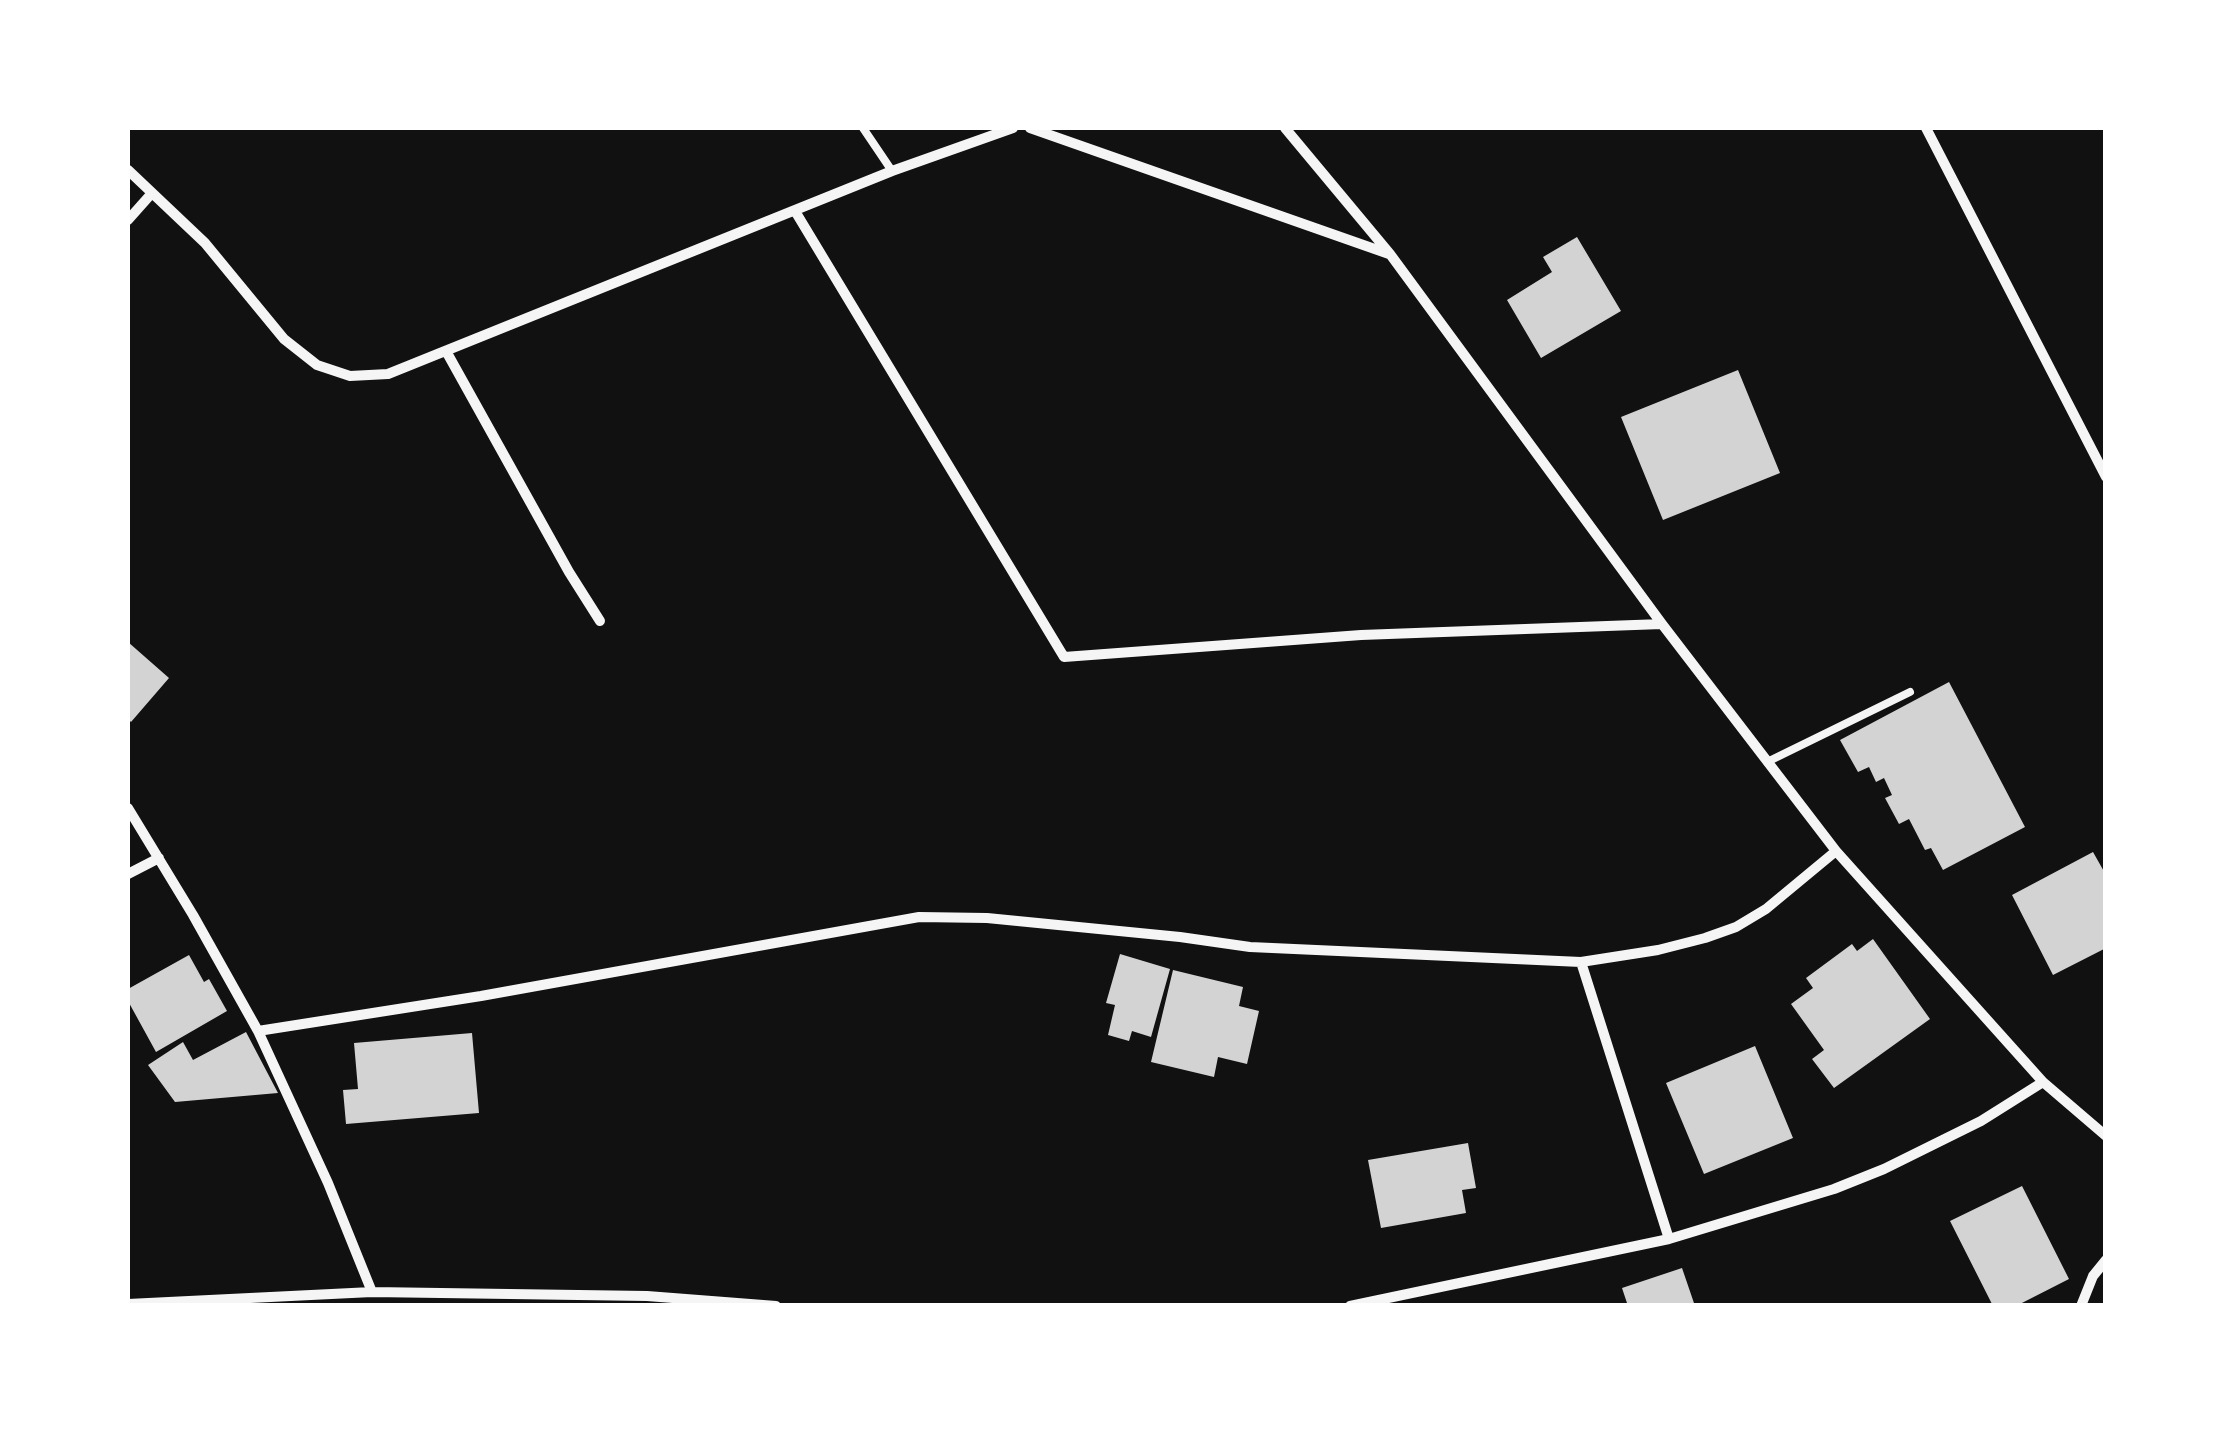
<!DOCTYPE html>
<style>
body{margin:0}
#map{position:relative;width:2233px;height:1433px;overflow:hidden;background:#111;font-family:Mulish,sans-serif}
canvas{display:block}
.frame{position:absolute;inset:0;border:130px solid #fff;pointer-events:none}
</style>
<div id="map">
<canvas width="2233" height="1433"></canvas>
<div class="frame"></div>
</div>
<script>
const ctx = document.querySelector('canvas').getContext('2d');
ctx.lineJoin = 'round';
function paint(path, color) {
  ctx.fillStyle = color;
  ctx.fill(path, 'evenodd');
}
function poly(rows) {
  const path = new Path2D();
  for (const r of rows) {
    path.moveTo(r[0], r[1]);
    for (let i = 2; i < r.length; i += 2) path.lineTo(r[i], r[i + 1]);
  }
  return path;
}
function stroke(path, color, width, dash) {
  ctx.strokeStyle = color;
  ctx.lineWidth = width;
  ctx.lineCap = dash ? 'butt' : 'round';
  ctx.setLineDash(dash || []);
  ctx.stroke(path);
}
paint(poly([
 [1577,237,1621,311,1541,358,1507,300,1552,272,1543,257],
 [1738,370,1780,473,1663,520,1621,417],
 [128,642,169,678,131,722,128,719],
 [1949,682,2025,827,1943,870,1931,848,1925,850,1909,819,1899,824,1885,798,1892,795,1884,778,1876,782,1869,767,1858,772,1840,740],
 [2093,852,2106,875,2106,948,2053,975,2012,895],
 [1873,939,1930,1019,1834,1088,1812,1059,1824,1050,1791,1004,1813,988,1806,978,1852,944,1857,951],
 [1120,954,1170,969,1151,1037,1132,1031,1129,1041,1108,1035,1115,1005,1106,1003],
 [189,955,204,982,209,979,227,1011,156,1052,128,1001,128,989],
 [1173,970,1243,987,1239,1006,1259,1011,1247,1064,1218,1057,1214,1077,1151,1062],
 [246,1032,278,1093,175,1102,148,1065,183,1042,193,1060],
 [472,1033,479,1113,346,1124,343,1090,358,1089,354,1043],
 [1755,1046,1793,1138,1704,1174,1666,1083],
 [1468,1143,1476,1188,1462,1190,1466,1213,1381,1228,1368,1160],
 [2022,1186,2069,1279,2016,1306,1993,1306,1950,1221],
 [1682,1268,1695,1306,1628,1306,1622,1288]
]), '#d3d3d3');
stroke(poly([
 [863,128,892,171],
 [1767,762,1910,692]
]), '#f5f5f5', 8);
stroke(poly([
 [1030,128,1389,254],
 [1285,128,1390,254,1662,624,1836,851,2043,1082,2106,1136],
 [1926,128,2106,477],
 [128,170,205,243,284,339,317,365,350,376,388,374,892,171,1013,128],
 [795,211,1064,657,1361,635,1662,624],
 [128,220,152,193],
 [446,351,569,572,600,621],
 [128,808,193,915,258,1031,328,1183,372,1292],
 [128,874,159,858],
 [1581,962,1669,1239],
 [258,1031,481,996,919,917,987,918,1180,937,1250,947,1581,962,1658,950,1705,938,1736,927,1766,909,1836,851],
 [128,1304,372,1292,647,1296,776,1306],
 [1350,1306,1669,1239,1834,1189,1884,1169,1981,1121,2043,1082],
 [2081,1306,2093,1276,2106,1260]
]), '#f5f5f5', 10);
</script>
